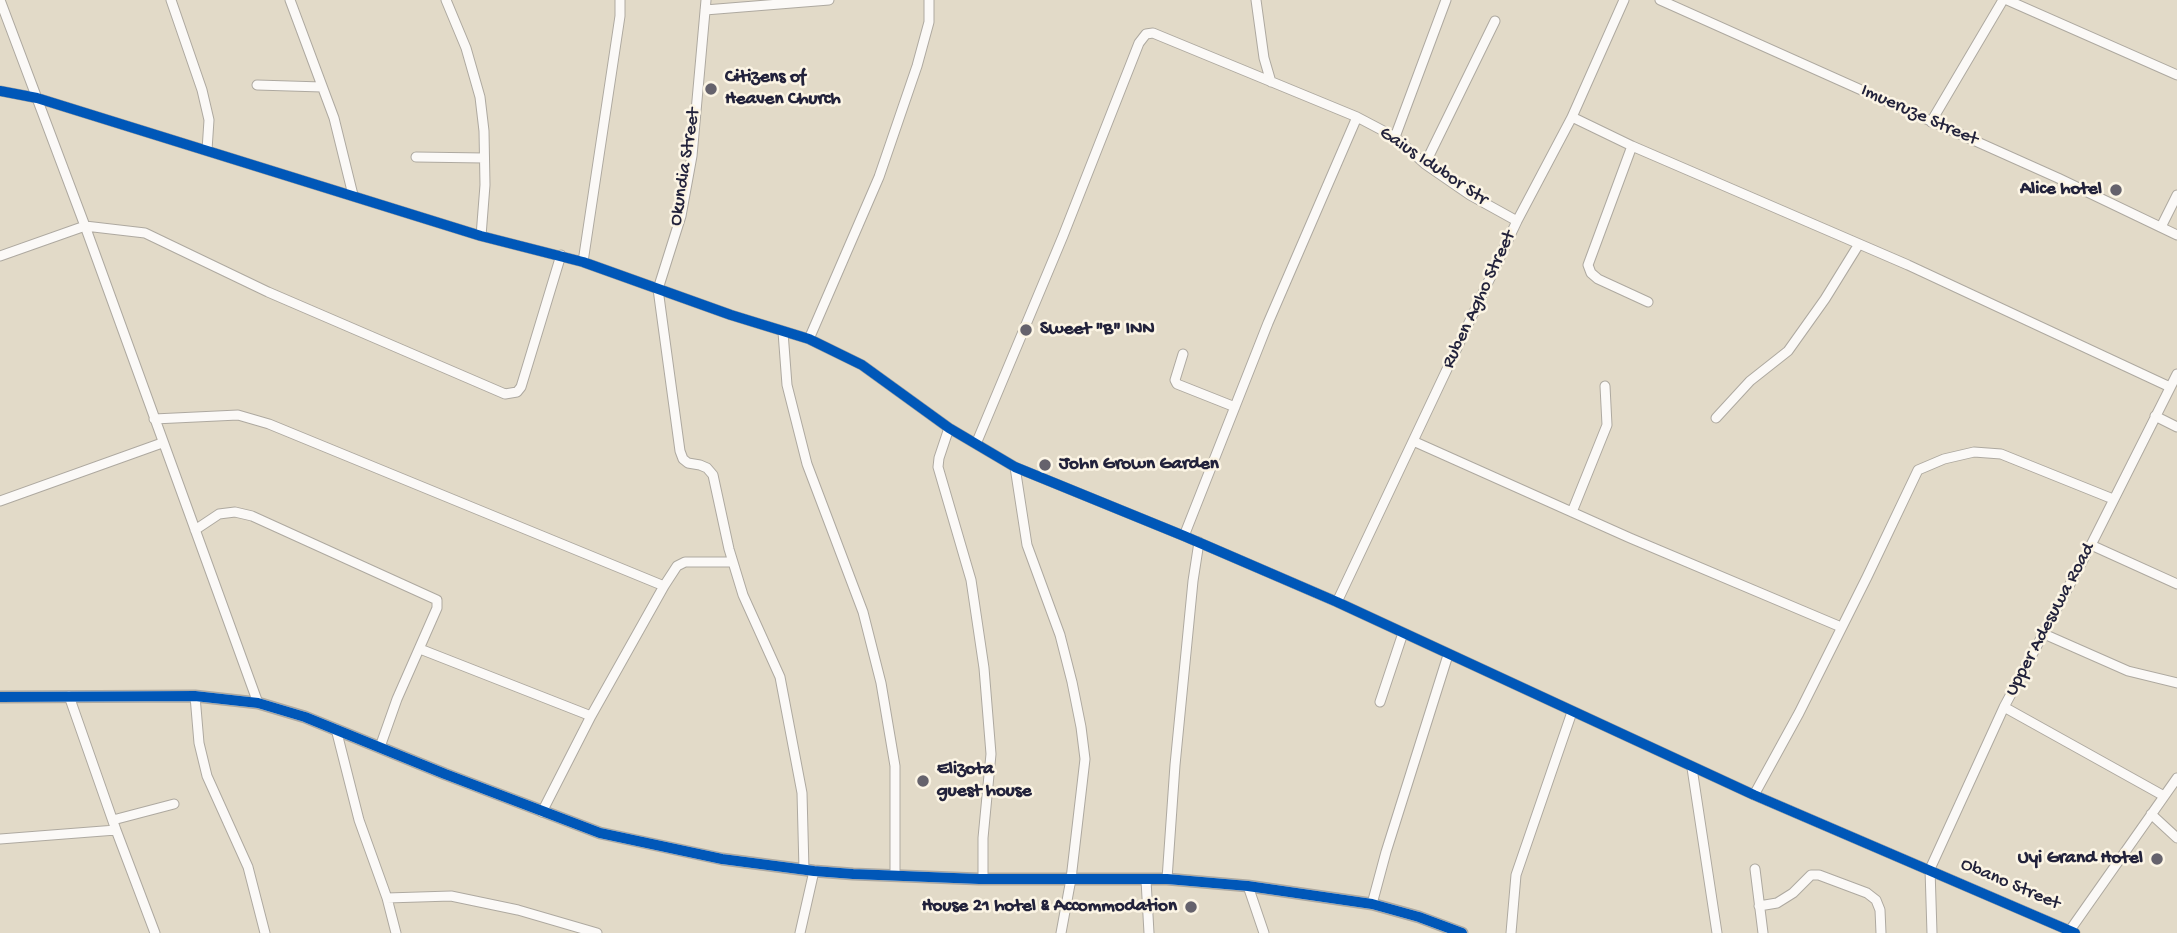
<!DOCTYPE html>
<style>
body{margin:0}
canvas{display:block;background:#e2dac8}
</style>
<canvas width="2177" height="933"></canvas>
<script>
const ctx = document.querySelector('canvas').getContext('2d');
ctx.lineJoin = 'round';
function poly(rows) {
  const path = new Path2D();
  for (const r of rows) {
    path.moveTo(r[0], r[1]);
    for (let i = 2; i < r.length; i += 2) path.lineTo(r[i], r[i + 1]);
  }
  return path;
}
function stroke(path, color, width, dash) {
  ctx.strokeStyle = color;
  ctx.lineWidth = width;
  ctx.lineCap = dash ? 'butt' : 'round';
  ctx.setLineDash(dash || []);
  ctx.stroke(path);
}
function label(font, color, halo, rows, align = 'center') {
  ctx.font = font + ' "Gochi Hand",sans-serif';
  ctx.lineWidth = 5;
  ctx.setLineDash([]);
  ctx.textBaseline = 'middle';
  ctx.strokeStyle = halo;
  ctx.fillStyle = color;
  for (const [text, x, y, turn = 0] of rows) {
    ctx.save();
    ctx.translate(x, y);
    ctx.rotate((+turn || 0) * Math.PI / 180);
    ctx.textAlign = isNaN(turn) ? turn : align;
    if (halo) ctx.strokeText(text, 0, 0);
    ctx.fillText(text, 0, 0);
    ctx.restore();
  }
}
const minor = poly([
 [0,0,85,226,258,703],
 [171,0,202,90,209,120,207,150],
 [290,0,334,118,353,195],
 [446,0,466,48,480,97,484,131,485,185,481,236],
 [706,0,692,156,681,216,658,289,680,451,683,459,688,463,700,465,707,468,713,475,729,549,743,595,780,677,802,793,804,870],
 [1256,0,1264,58,1271,82],
 [1660,0,2058,178,2177,235],
 [2007,0,2177,75],
 [705,10,829,0],
 [257,85,322,87],
 [0,91,37,98,481,236,583,262,731,315,809,339,862,365,949,428,1015,467,1184,536,1337,602,1754,795,2075,933],
 [1572,117,1632,146,1908,265,2170,387],
 [1931,122,2003,0],
 [1395,137,1446,0],
 [1632,146,1588,265,1591,273,1598,279,1648,302],
 [416,157,484,158],
 [1425,164,1495,21],
 [2161,227,2177,195],
 [0,256,85,226,145,233,268,292,505,394,517,392,521,387,561,255],
 [583,262,620,16,620,0],
 [783,332,787,385,807,464,863,612,881,683,895,766,895,875],
 [809,339,879,177,917,66,929,22,929,0],
 [1183,354,1175,380,1177,384,1235,407],
 [2155,416,2177,427],
 [1716,418,1750,381,1788,351,1825,299,1859,244],
 [154,419,238,415,269,424,664,586],
 [949,428,939,458,938,467,971,580,984,668,991,754,983,838,983,879],
 [1413,441,1630,538,1841,627],
 [976,444,1063,236,1139,43,1146,34,1153,33,1357,117,1395,137,1425,164,1470,195,1517,221],
 [1015,467,1027,545,1060,635,1072,682,1081,727,1085,759,1071,879,1061,933],
 [0,501,162,443],
 [1572,512,1607,425,1605,386],
 [195,530,219,514,235,512,252,516,437,600,437,608,397,699,380,747],
 [1184,536,1268,323,1357,117],
 [2091,545,2177,584],
 [1337,602,1517,221,1572,117,1624,0],
 [2044,634,2128,671,2177,683],
 [420,649,591,716],
 [69,696,116,830,155,933],
 [195,696,199,743,207,776,248,867,265,933],
 [1380,702,1403,633],
 [2004,707,2164,796],
 [336,729,359,820,387,898,396,933],
 [1692,768,1717,933],
 [1754,795,1799,713,1867,577,1918,470,1944,459,1974,452,2001,454,2113,499],
 [542,812,591,716,664,586,677,566,685,562,733,562],
 [2151,814,2177,838],
 [113,820,174,804],
 [0,839,116,830],
 [1755,869,1763,933],
 [1167,879,1175,765,1193,581,1199,542],
 [1146,880,1149,933],
 [1248,886,1264,933],
 [387,898,451,896,518,910,597,933],
 [1372,904,1386,852,1448,655],
 [1759,906,1777,903,1793,893,1811,875,1819,875,1867,893,1876,900,1880,910,1881,933],
 [800,933,814,871],
 [1511,933,1516,875,1572,712],
 [1932,933,1930,869,2004,707,2091,545,2177,374],
 [2068,933,2177,778]
]);
const tertiary = poly([
 [0,697,195,696,258,703,305,717,445,774,600,833,722,859,814,871,853,874,979,879,1167,879,1248,886,1372,904,1419,917,1462,933]
]);
stroke(minor, '#aea9a0', 11);
stroke(tertiary, '#aea9a0', 13);
stroke(minor, '#fbf9f7', 9);
stroke(tertiary, '#fbf9f7', 10);
stroke(poly([
 [0,91,37,98,481,236,583,262,731,315,809,339,862,365,949,428,1015,467,1184,536,1337,602,1754,795,2075,933],
 [0,697,195,696,258,703,305,717,445,774,600,833,722,859,814,871,853,874,979,879,1167,879,1248,886,1372,904,1419,917,1462,933]
]), '#0057b8', 10);
for (const [x, y, r, color] of [
 [711,89,7,"#65626c"],
 [2116,190,7,"#65626c"],
 [1026,330,7,"#65626c"],
 [1045,465,7,"#65626c"],
 [923,781,7,"#65626c"],
 [2157,859,7,"#65626c"],
 [1191,907,7,"#65626c"]
]) {
  const dot = new Path2D();
  dot.arc(x, y, r, 0, 2 * Math.PI);
  ctx.fillStyle = color;
  ctx.fill(dot);
  stroke(dot, '#fcf5e5', 2.5);
}
label('bold 19px', '#22223b', '#fcf5e5', [
 ["Citizens of",725,78],
 ["Heaven Church",725,100],
 ["Alice hotel",2102,190,"right"],
 ["Sweet \"B\" INN",1040,330],
 ["John Grown Garden",1059,465],
 ["Elizota",937,770],
 ["guest house",937,792],
 ["Uyi Grand Hotel",2143,859,"right"],
 ["House 21 hotel & Accommodation",1177,907,"right"]
], 'left');
label('19px', '#22223b', '#fcf5e5', [
 ["Imueruze Street",1919,116,24],
 ["Okundia Street",686,167,-81],
 ["Gaius Idubor Str",1433,167,34],
 ["Ruben Agho Street",1480,300,-65],
 ["Upper Adesuwa Road",2051,620,-62],
 ["Obano Street",2010,885,23]
]);
</script>
